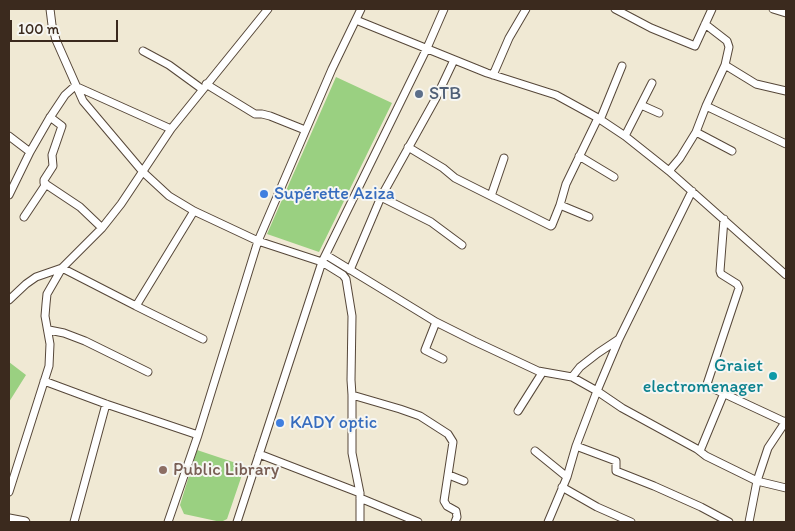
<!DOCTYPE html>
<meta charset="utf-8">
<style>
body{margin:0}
#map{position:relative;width:795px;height:531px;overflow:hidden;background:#f0e9d4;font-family:Itim,sans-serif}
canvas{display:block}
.frame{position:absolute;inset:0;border:10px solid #3b2a1e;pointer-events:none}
.scale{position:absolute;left:10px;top:20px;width:108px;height:22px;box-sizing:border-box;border:2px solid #3b2a1e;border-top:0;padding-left:6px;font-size:15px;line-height:18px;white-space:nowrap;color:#3b2a1e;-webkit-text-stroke:4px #f6f6f2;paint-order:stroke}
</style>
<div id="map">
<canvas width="795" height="531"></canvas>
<div class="frame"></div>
<div class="scale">100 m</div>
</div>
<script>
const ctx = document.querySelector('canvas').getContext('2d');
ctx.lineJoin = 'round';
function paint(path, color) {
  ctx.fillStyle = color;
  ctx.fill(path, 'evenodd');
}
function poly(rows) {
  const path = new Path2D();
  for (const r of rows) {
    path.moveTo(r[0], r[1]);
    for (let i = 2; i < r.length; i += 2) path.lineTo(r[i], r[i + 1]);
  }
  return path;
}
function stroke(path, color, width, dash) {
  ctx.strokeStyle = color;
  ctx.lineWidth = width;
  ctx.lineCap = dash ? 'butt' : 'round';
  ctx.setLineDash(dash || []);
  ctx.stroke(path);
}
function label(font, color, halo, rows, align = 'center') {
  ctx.font = font + ' Itim,sans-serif';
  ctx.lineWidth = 4;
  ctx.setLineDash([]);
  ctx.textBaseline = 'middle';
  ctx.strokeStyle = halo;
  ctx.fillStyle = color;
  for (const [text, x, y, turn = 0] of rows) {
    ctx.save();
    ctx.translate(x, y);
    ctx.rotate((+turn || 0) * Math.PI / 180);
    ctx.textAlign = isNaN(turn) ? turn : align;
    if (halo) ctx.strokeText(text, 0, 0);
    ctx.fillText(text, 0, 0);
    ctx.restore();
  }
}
paint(poly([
 [336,77,392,103,319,252,267,234],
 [9,362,26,375,9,402],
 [197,450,245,466,227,519,221,522,184,514,180,505]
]), '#9ad081');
const minor = poly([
 [50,9,52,25,56,40,83,101,143,172,169,196,194,211,258,241,322,262,343,275,346,279,352,316,351,380,352,395,352,453,360,493,360,522],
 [615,9,651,28,695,46,712,9],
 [773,9,786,13],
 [356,20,487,73,556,95,598,118,625,136,669,171,786,275],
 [705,24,727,41,729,47,725,65,706,106,786,144],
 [143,51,169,65,202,89],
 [725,65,756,84,786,91],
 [493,75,509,38,526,9],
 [206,84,255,114,262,114,270,116,305,130],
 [641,105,659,113],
 [50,117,62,126,52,155,53,166,44,180,44,183,80,207,102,228],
 [600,120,622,66],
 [696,132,732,151],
 [9,136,30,152],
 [625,136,652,83],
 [408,147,443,168,455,178,551,226,552,225,560,205],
 [579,156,614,177],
 [669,171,680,158,696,132,706,106],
 [9,195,30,152,49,119,65,95,75,86,171,129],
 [491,196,504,158],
 [381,197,431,222,462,245],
 [24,217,46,184],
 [589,217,560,205,566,184,598,118],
 [724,219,720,271,721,274,737,284,739,288,707,384,712,388,785,422],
 [326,255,436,322,474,341,538,371,572,377,597,391,622,408,697,449,706,456,757,481,786,488],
 [350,270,381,197,436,98,454,60],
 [9,300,26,284,36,277,62,268,102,228,121,204,171,129,268,9],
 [136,306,203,339],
 [436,322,425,350,443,359],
 [49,330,64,333,85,341,148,372],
 [572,377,580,367,598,353,619,339],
 [44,381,106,404,198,435],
 [352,395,400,409,420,416,448,434,453,442,444,501,447,506,456,511,457,517,455,522],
 [518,411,542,373],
 [576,446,616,461,616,471,654,486,701,507,729,522],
 [535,451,567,477],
 [700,451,724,393],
 [259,454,360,493],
 [449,475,464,481],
 [562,487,597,507,631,522],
 [9,492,49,366,50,344,45,316,46,304,47,294,62,268,136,306,194,211],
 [360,498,418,522],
 [74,522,106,404],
 [168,522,198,435,258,241,332,69,361,9],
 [237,522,322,262,427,48,444,9],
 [548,522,567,477,576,446,597,391,619,339,692,191],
 [749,522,757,481,768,448,786,421]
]);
const major = poly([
 [9,519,25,522]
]);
stroke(minor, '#564739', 9);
stroke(major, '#564739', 11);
stroke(minor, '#fff', 7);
stroke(major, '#fff', 9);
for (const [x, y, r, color] of [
 [419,94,5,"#5c6f8a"],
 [264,194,5,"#3f7fe0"],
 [773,376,5,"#0f9aa8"],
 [280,423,5,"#3f7fe0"],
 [163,470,5,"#8d6e63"]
]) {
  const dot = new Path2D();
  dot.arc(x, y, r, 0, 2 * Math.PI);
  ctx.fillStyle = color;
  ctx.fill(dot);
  stroke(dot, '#f6f6f2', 2);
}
label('18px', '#4e5e75', '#f6f6f2', [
 ["STB",429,94]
], 'left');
label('18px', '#366cbe', '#f6f6f2', [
 ["Supérette Aziza",274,194],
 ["KADY optic",290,423]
], 'left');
label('18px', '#0d838f', '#f6f6f2', [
 ["Graiet",763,366],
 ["electromenager",763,387]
], 'right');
label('18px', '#785e54', '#f6f6f2', [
 ["Public Library",173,470]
], 'left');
</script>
